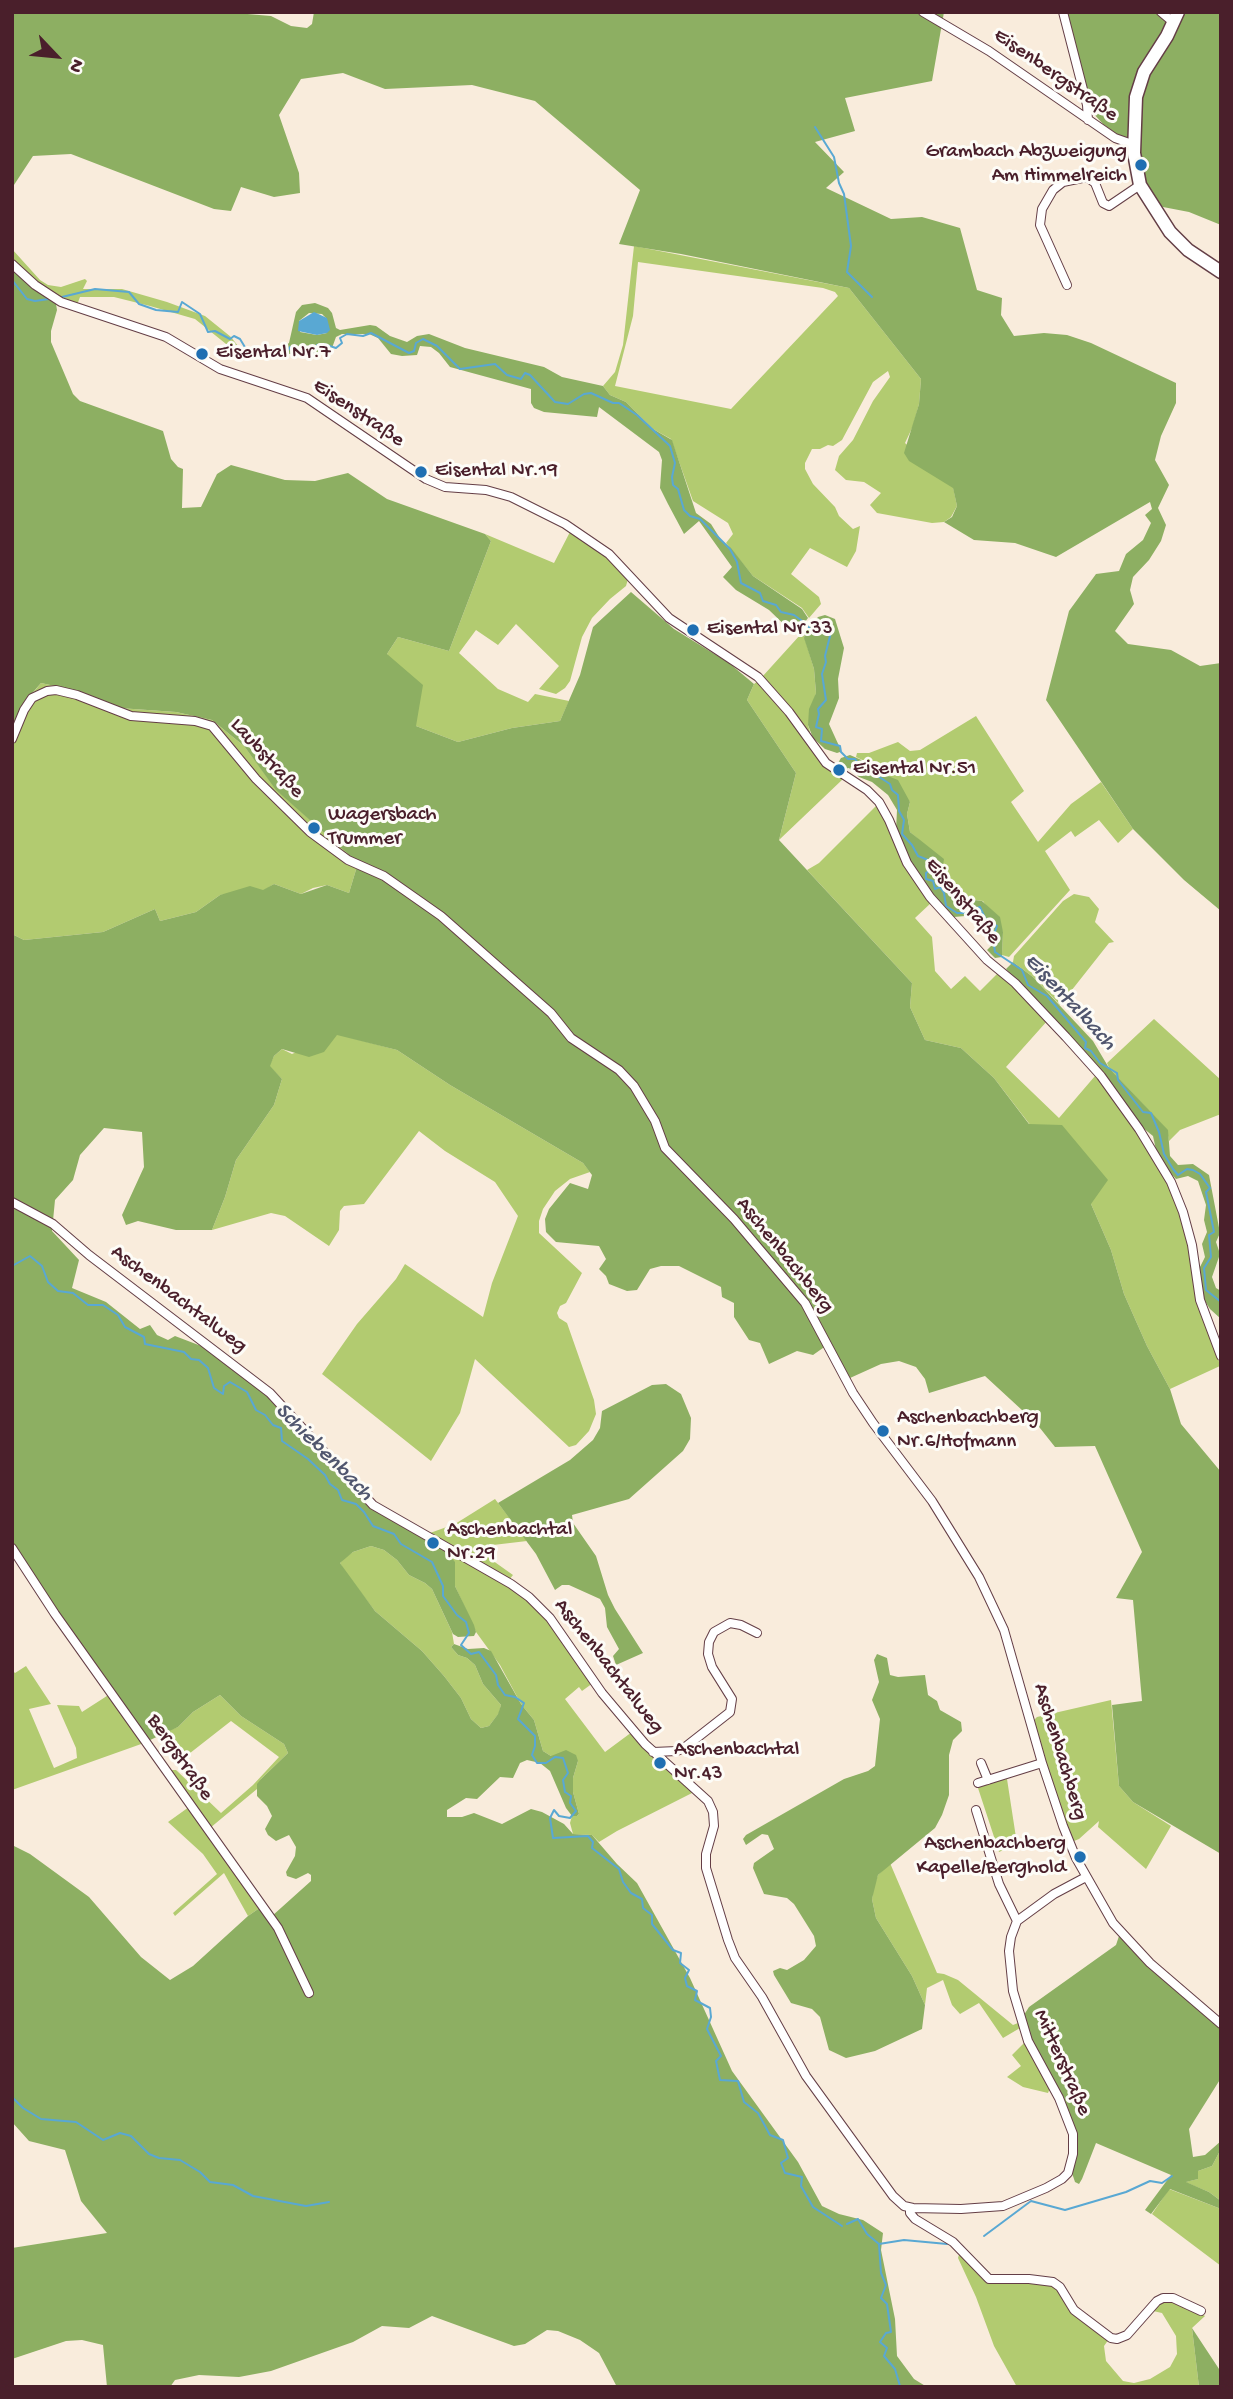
<!DOCTYPE html>
<meta charset="utf-8">
<style>
body{margin:0}
#map{position:relative;width:1233px;height:2399px;overflow:hidden;background:#f9ecdc;font-family:"Gochi Hand",sans-serif}
canvas{display:block}
.frame{position:absolute;inset:0;border:14px solid #4a1f2b;pointer-events:none}
.north{position:absolute;left:21px;top:21px;width:70px;height:70px;-webkit-text-stroke:5px #fdfcf7;paint-order:stroke;rotate:116deg;font-size:19px;font-weight:700;line-height:28px;text-align:center;color:#4a1f2b}
.north::after{content:'';display:block;margin:auto;width:24px;height:32px;background:#4a1f2b;clip-path:polygon(50% 0,100% 100%,50% 72%,0 100%)}
</style>
<div id="map">
<canvas width="1233" height="2399"></canvas>
<div class="frame"></div>
<div class="north">N</div>
</div>
<script>
const ctx = document.querySelector('canvas').getContext('2d');
ctx.lineJoin = 'round';
function paint(path, color) {
  ctx.fillStyle = color;
  ctx.fill(path, 'evenodd');
}
function poly(rows) {
  const path = new Path2D();
  for (const r of rows) {
    path.moveTo(r[0], r[1]);
    for (let i = 2; i < r.length; i += 2) path.lineTo(r[i], r[i + 1]);
  }
  return path;
}
function stroke(path, color, width, dash) {
  ctx.strokeStyle = color;
  ctx.lineWidth = width;
  ctx.lineCap = dash ? 'butt' : 'round';
  ctx.setLineDash(dash || []);
  ctx.stroke(path);
}
function label(font, color, halo, rows, align = 'center') {
  ctx.font = font + ' "Gochi Hand",sans-serif';
  ctx.lineWidth = 6;
  ctx.setLineDash([]);
  ctx.textBaseline = 'middle';
  ctx.strokeStyle = halo;
  ctx.fillStyle = color;
  for (const [text, x, y, turn = 0] of rows) {
    ctx.save();
    ctx.translate(x, y);
    ctx.rotate((+turn || 0) * Math.PI / 180);
    ctx.textAlign = isNaN(turn) ? turn : align;
    if (halo) ctx.strokeText(text, 0, 0);
    ctx.fillText(text, 0, 0);
    ctx.restore();
  }
}
paint(poly([
 [634,246,849,288,921,379,919,404,913,426,905,443,953,487,957,506,951,517,944,522,932,523,877,513,870,505,881,493,864,482,846,480,835,470,839,456,853,440,873,401,890,377,888,371,873,382,842,440,833,446,828,445,820,449,812,449,805,463,805,469,813,484,835,507,839,516,853,529,860,526,856,551,847,567,810,548,791,574,819,597,821,604,809,618,802,608,753,576,726,543,733,534,728,523,693,501,671,439,653,429,626,402,610,395,603,386,615,372,623,345],
 [638,262,823,288,835,292,838,296,731,409,615,386,633,316],
 [12,249,40,280,48,285,61,287,85,279,87,281,83,289,122,289,167,302,205,316,231,337,238,346,236,352,195,319,150,306,114,297,80,297,77,305,62,300,29,277,12,259],
 [571,530,615,562,628,579,626,586,610,599,592,618,582,637,570,681,565,688,556,694,539,689,559,666,516,624,498,645,476,630,459,653,498,689,528,702,535,694,569,701,560,721,512,728,458,742,416,726,387,654,398,637,449,651,491,541,485,534,554,563],
 [801,634,804,636,814,669,816,693,808,725,810,732,807,734,762,677],
 [758,681,775,698,824,766,843,779,779,840,796,773,747,700,754,684],
 [41,683,78,691,119,708,176,712,212,720,244,746,277,790,358,863,349,893,327,885,313,888,301,894,274,884,263,891,220,895,196,912,160,921,155,909,103,932,24,940,12,934,12,730,23,705],
 [976,716,1024,791,1011,802,1038,842,1071,804,1101,782,1133,829,1118,843,1099,820,1075,837,1071,831,1045,851,1070,890,1009,957,1002,955,1003,932,983,901,960,898,941,878,917,838,910,832,907,814,910,802,875,766,856,757,857,753,869,753,898,742,910,751,920,750],
 [877,805,932,902,915,918,932,937,935,971,951,989,965,976,980,991,998,973,1010,982,1048,1020,1006,1067,1059,1118,1095,1076,1102,1081,1137,1129,1170,1183,1182,1213,1220,1366,1170,1389,1147,1346,1124,1294,1111,1250,1091,1204,994,1078,961,1048,925,1040,910,1007,912,983,807,870,819,863],
 [1074,894,1089,897,1099,909,1095,922,1114,942,1109,943,1060,1005,1033,977,1013,962,1014,956,1063,901],
 [1154,1019,1221,1080,1221,1114,1180,1130,1169,1141,1167,1130,1109,1068,1107,1063],
 [337,1034,397,1050,450,1085,583,1163,590,1172,570,1179,555,1191,543,1209,539,1221,539,1233,582,1273,566,1303,560,1306,557,1313,559,1318,567,1323,594,1400,596,1414,589,1431,576,1445,569,1447,475,1359,460,1413,431,1461,322,1374,357,1324,396,1279,405,1264,483,1317,492,1283,518,1216,495,1182,445,1151,419,1131,364,1204,344,1206,340,1211,339,1230,329,1246,285,1216,271,1213,212,1230,225,1197,236,1160,274,1105,282,1079,269,1066,274,1056,282,1049,292,1054],
 [495,1499,527,1541,493,1545,482,1553,513,1575,509,1580,430,1533,455,1524],
 [371,1546,384,1550,397,1560,409,1575,425,1583,432,1589,452,1632,454,1644,451,1647,458,1655,467,1658,475,1665,483,1684,501,1705,499,1713,489,1726,481,1728,471,1719,461,1698,444,1676,422,1651,375,1611,345,1572,340,1563,344,1558,353,1552],
 [451,1553,510,1585,540,1610,593,1683,582,1691,579,1687,565,1699,605,1752,632,1732,696,1791,617,1831,599,1842,592,1835,573,1834,570,1823,572,1816,577,1816,579,1814,573,1792,573,1778,578,1761,551,1756,543,1751,534,1720,521,1704,500,1665,476,1632,455,1586],
 [26,1666,51,1704,29,1709,54,1768,77,1758,76,1748,57,1705,79,1706,82,1712,110,1694,144,1743,12,1790,12,1670,15,1673],
 [220,1695,241,1716,284,1744,288,1753,261,1779,257,1789,210,1828,168,1770,176,1770,221,1813,253,1785,279,1757,231,1721,185,1757,164,1732,178,1727,193,1712],
 [1111,1700,1119,1786,1133,1802,1171,1826,1146,1869,1098,1827,1099,1821,1079,1839,1074,1841,1070,1839,1036,1735,1034,1720,1037,1717],
 [1007,1779,1017,1844,999,1852,977,1785],
 [189,1807,261,1907,248,1916,224,1873,175,1916,173,1913,217,1874,203,1854,168,1822],
 [890,1863,937,1973,944,1974,958,1980,1013,2025,1018,2023,1020,2028,1003,2038,979,2003,960,2014,952,2005,943,1980,927,1988,925,2005,912,1976,876,1918,872,1899,874,1886,878,1875],
 [1025,2042,1050,2088,1048,2093,1023,2087,1007,2077,1021,2066,1012,2055],
 [1221,2149,1221,2201,1209,2192,1185,2182,1198,2179,1198,2171,1212,2166],
 [1169,2189,1221,2209,1221,2266,1152,2214],
 [960,2251,989,2280,1054,2283,1109,2339,1104,2346,1106,2361,1123,2381,1134,2383,1150,2379,1170,2367,1177,2354,1176,2336,1162,2313,1153,2311,1159,2302,1166,2299,1190,2307,1205,2316,1192,2328,1199,2387,1017,2387,994,2346,976,2297,958,2258]
]), '#b2cb70');
paint(poly([
 [12,12,224,12,271,16,291,26,307,28,312,24,314,12,944,12,932,81,845,98,855,131,815,142,844,172,826,188,891,219,922,217,960,228,977,290,1002,298,1001,315,1014,336,1044,333,1067,335,1091,343,1176,383,1176,403,1161,436,1155,460,1169,485,1158,508,1166,525,1161,541,1149,560,1133,577,1130,590,1134,604,1115,631,1128,644,1171,650,1200,666,1221,663,1221,911,1184,880,1133,829,1046,700,1069,611,1096,574,1119,571,1126,554,1143,540,1151,523,1145,515,1152,509,1150,502,1056,557,1015,543,974,540,944,522,952,517,957,506,953,488,909,461,904,453,919,404,921,379,849,288,681,254,619,244,640,190,535,101,472,85,385,89,343,73,301,79,279,115,299,173,300,193,274,197,241,187,231,211,214,209,71,154,33,156,12,188],
 [1067,12,1221,12,1221,225,1189,212,1163,207,1152,200,1130,144,1103,124,1092,112],
 [12,268,33,288,56,304,57,310,51,331,51,342,73,394,80,401,163,431,171,459,178,467,183,469,182,508,201,507,217,474,231,465,285,480,315,481,348,473,387,499,485,534,491,541,449,651,398,637,387,654,423,685,416,726,458,742,512,728,560,721,580,675,593,627,631,592,674,629,729,663,754,684,747,700,796,773,779,840,912,983,910,1007,925,1040,961,1048,994,1078,1029,1124,1062,1125,1108,1180,1091,1204,1111,1250,1124,1294,1147,1346,1170,1389,1181,1424,1221,1472,1221,1854,1133,1802,1119,1786,1112,1705,1142,1701,1133,1600,1116,1598,1142,1552,1095,1446,1055,1447,1036,1423,985,1376,929,1393,925,1379,916,1367,899,1361,881,1364,850,1378,830,1343,813,1355,797,1351,769,1364,760,1343,749,1340,734,1317,734,1303,722,1297,721,1287,679,1266,661,1266,650,1269,637,1290,627,1291,609,1284,606,1276,599,1269,606,1259,599,1246,556,1242,546,1232,545,1219,549,1209,570,1183,588,1189,592,1175,583,1163,450,1085,397,1050,337,1035,324,1052,309,1057,282,1049,274,1056,270,1066,282,1079,274,1105,236,1160,225,1197,212,1230,176,1230,138,1221,126,1225,122,1215,144,1167,142,1132,104,1128,80,1155,73,1180,55,1200,52,1231,79,1260,72,1288,106,1302,140,1329,150,1325,157,1335,168,1340,175,1336,209,1349,268,1395,361,1497,451,1553,450,1556,455,1562,455,1586,474,1625,476,1632,474,1636,458,1637,453,1634,432,1589,425,1583,409,1575,397,1560,384,1550,371,1546,353,1552,340,1563,375,1611,422,1651,444,1676,461,1698,471,1719,481,1728,489,1726,498,1714,501,1705,483,1684,475,1665,467,1658,458,1655,451,1647,454,1644,468,1649,484,1648,491,1651,521,1704,534,1720,543,1751,551,1756,566,1750,576,1755,578,1761,573,1778,573,1792,579,1814,577,1816,572,1816,566,1808,550,1771,540,1763,527,1760,520,1763,513,1778,500,1777,477,1799,466,1798,447,1810,447,1817,462,1817,474,1813,502,1824,531,1809,542,1812,564,1824,573,1834,592,1835,617,1864,637,1883,690,1978,732,2071,798,2162,822,2206,839,2214,863,2220,883,2233,881,2250,895,2319,897,2356,914,2379,927,2387,617,2387,599,2353,580,2340,558,2331,547,2330,525,2344,514,2346,432,2316,409,2328,382,2326,353,2342,271,2371,239,2377,199,2375,175,2380,170,2387,107,2387,103,2345,82,2340,66,2341,12,2359,12,2248,107,2233,81,2201,65,2150,29,2141,12,2122,12,1845,30,1854,89,1897,141,1957,170,1980,193,1966,248,1916,261,1907,272,1916,311,1881,311,1875,308,1873,296,1879,287,1876,286,1872,295,1856,296,1847,289,1835,276,1841,268,1835,265,1829,272,1816,267,1806,257,1796,257,1784,261,1779,288,1753,284,1744,241,1716,220,1695,193,1712,178,1727,148,1741,57,1612,12,1544,12,934,24,940,103,932,155,909,160,921,196,912,220,895,250,886,263,890,274,884,301,894,327,885,349,893,358,863,276,790,244,746,212,720,176,712,119,708,78,691,41,683,23,704,12,730],
 [315,303,328,308,332,313,336,328,340,330,370,325,376,326,390,336,407,342,417,336,429,334,465,348,544,367,562,377,603,386,610,395,626,402,653,429,672,440,696,513,711,524,721,540,731,548,753,576,802,609,808,618,795,635,769,610,736,590,723,577,732,567,699,521,684,534,668,504,660,488,662,460,659,452,599,407,597,417,544,412,534,408,531,403,531,389,450,367,439,353,431,347,420,346,417,355,402,356,391,354,378,338,369,334,342,334,336,337,332,348,315,354,268,354,269,350,280,349,289,343,296,312,302,305],
 [309,313,322,314,327,319,327,333,317,335,300,332,299,321],
 [825,615,835,619,844,648,838,679,839,698,829,724,840,748,840,752,837,753,825,749,813,738,808,725,809,709,816,693,814,669,804,638,805,632,818,617],
 [850,755,875,766,880,773,898,780,910,802,907,814,910,832,944,859,941,879,960,898,982,901,1000,917,1003,932,1002,957,995,958,987,950,992,945,993,937,976,915,954,917,926,889,910,862,896,830,897,810,888,795,872,782,859,777,849,768,842,769,838,763,841,758],
 [1013,962,1033,977,1093,1041,1109,1068,1168,1130,1170,1156,1178,1165,1193,1164,1209,1175,1220,1233,1216,1242,1220,1254,1212,1277,1216,1288,1221,1291,1221,1319,1210,1309,1201,1295,1200,1267,1205,1257,1202,1244,1207,1232,1204,1220,1206,1205,1198,1181,1188,1176,1176,1179,1167,1169,1156,1150,1153,1136,1143,1128,1104,1075,1006,969],
 [666,1384,681,1394,691,1418,690,1439,683,1451,629,1499,572,1515,573,1523,596,1556,608,1595,615,1609,643,1653,616,1665,613,1656,619,1649,607,1627,605,1608,600,1599,569,1585,562,1585,555,1590,536,1554,498,1503,570,1460,593,1440,600,1428,602,1411,652,1385],
 [877,1654,887,1658,890,1675,898,1677,925,1675,928,1695,937,1701,940,1710,961,1722,962,1731,953,1740,949,1755,949,1795,942,1815,935,1828,878,1875,872,1899,876,1918,912,1976,925,2005,922,2029,875,2051,846,2058,829,2050,820,2017,812,2009,791,2003,774,1975,773,1971,780,1968,787,1970,804,1960,816,1946,814,1936,794,1904,787,1898,764,1894,753,1868,754,1863,774,1849,768,1835,762,1834,746,1845,743,1839,746,1835,844,1779,868,1771,875,1766,880,1719,872,1700,879,1682,874,1660],
 [1119,1936,1148,1965,1221,2027,1221,2078,1189,2129,1193,2157,1205,2155,1221,2141,1221,2149,1212,2166,1198,2171,1198,2179,1186,2182,1209,2192,1221,2201,1221,2209,1170,2189,1151,2214,1145,2210,1171,2175,1096,2143,1082,2179,1079,2184,1075,2182,1071,2170,1076,2147,1022,2018,1029,2007,1116,1945],
 [1192,2328,1221,2372,1221,2387,1199,2387]
]), '#8daf62');
paint(poly([
 [314,312,327,318,330,330,327,333,317,335,298,331,299,321]
]), '#59a8d3');
stroke(poly([
 [815,127,834,157,839,183,844,194,851,246,847,272,872,297],
 [12,280,27,299,35,301,49,299],
 [62,297,95,289,129,292,139,304,156,310,178,312,182,302,200,314,208,332,215,331,230,339,234,336,240,339,251,357,274,352,286,354,290,347,303,356,310,356,317,345,323,344,336,348,342,343,340,338,347,334,363,336,371,333,409,353,414,351,416,343,423,339,437,346,460,369,495,364,507,375,521,379,525,373,530,375,555,402,568,404,584,394,591,393,613,403,619,403,637,415,670,446,675,463,672,477,673,485,678,489,684,510,690,516,700,519,730,549,737,562,741,583,760,593,763,601,776,605,781,612,794,615,805,623,813,632,825,627,832,628,825,656,826,662,822,674,826,700,818,709,819,714,816,727,822,729,821,741,840,746,841,752,848,759,855,759,863,769,870,771,890,784,892,790,898,795,899,811,904,820,902,834,912,845,918,856,928,860,931,869,926,873,926,879,933,881,935,889,940,887,944,893,946,906,957,913,963,913,980,907,985,918,997,926,993,937,995,952,1022,970,1028,985,1047,996,1086,1042,1085,1048,1091,1051,1100,1063,1117,1073,1118,1080,1143,1112,1151,1113,1159,1132,1164,1154,1173,1169,1178,1175,1187,1169,1193,1170,1200,1174,1210,1188,1206,1192,1214,1232,1209,1235,1211,1257,1204,1268,1206,1290,1221,1302],
 [12,1266,30,1256,42,1266,48,1282,58,1291,73,1293,88,1305,103,1305,118,1315,125,1327,144,1337,145,1344,184,1352,191,1359,199,1360,208,1368,214,1388,223,1394,224,1386,230,1382,247,1392,256,1410,265,1415,273,1425,281,1428,282,1441,308,1459,325,1475,330,1484,338,1490,342,1500,356,1504,364,1512,373,1526,394,1534,401,1544,432,1562,443,1586,443,1596,457,1615,466,1622,469,1633,461,1645,471,1654,479,1652,496,1675,498,1685,505,1695,515,1697,524,1703,518,1719,535,1736,535,1746,532,1755,537,1763,546,1763,555,1757,563,1758,568,1773,563,1780,565,1792,571,1796,570,1803,576,1811,570,1818,559,1816,554,1810,550,1818,553,1838,588,1836,593,1842,592,1848,619,1869,623,1882,631,1893,642,1899,643,1908,652,1915,652,1924,673,1950,681,1953,680,1963,689,1970,685,1978,687,1986,697,1991,695,2000,710,2008,711,2017,707,2029,721,2056,716,2061,720,2080,738,2081,744,2102,758,2113,770,2135,783,2140,788,2158,781,2163,785,2173,802,2177,801,2186,813,2207,842,2226],
 [12,2097,23,2108,41,2119,76,2122,103,2140,120,2133,131,2136,149,2154,159,2158,180,2160,200,2172,210,2182,233,2185,253,2196,306,2206,329,2202],
 [847,2224,858,2219,867,2234,879,2244,881,2273,886,2285,881,2298,887,2304,891,2332,886,2333,880,2342,887,2348,884,2356,895,2369,900,2386,917,2387],
 [984,2236,1031,2201,1065,2210,1126,2192,1150,2181,1162,2183,1172,2176],
 [879,2244,904,2240,947,2244]
]), '#59a8d3', 2);
const street = poly([
 [923,12,989,51,1115,138,1132,144],
 [1063,12,1087,105,1088,120],
 [1161,12,1174,23],
 [12,264,35,285,61,302,166,337,220,369,307,398,426,479,445,487,486,490,511,497,565,524,609,554,669,618,758,677,789,712,826,763,867,790,879,802,889,820,907,863,930,897,987,960,1015,983,1066,1037,1101,1076,1139,1129,1171,1182,1183,1212,1192,1245,1200,1300,1221,1356],
 [1067,285,1040,225,1042,209,1053,190,1063,182,1087,177,1095,183,1103,203,1109,206,1140,185],
 [12,739,24,710,32,698,47,691,56,690,77,695,131,716,195,721,212,726,256,779,310,832,348,860,384,876,441,916,551,1013,571,1038,619,1070,634,1086,655,1121,665,1148,734,1219,805,1303,853,1393,873,1423,932,1501,979,1577,1004,1630,1042,1763,1063,1826,1076,1858,1113,1923,1150,1963,1221,2024],
 [12,1202,53,1224,89,1255,270,1393,373,1505,511,1584,529,1597,550,1618,602,1693,645,1744,708,1801,713,1812,714,1826,706,1854,706,1868,728,1940,735,1958,762,1997,806,2076,893,2196,904,2206,913,2208,961,2209,1003,2206,1046,2188,1062,2179,1068,2173,1073,2154,1073,2134,1059,2098,1028,2041,1013,1991,1009,1951,1011,1937,1017,1921,1054,1894,1086,1877],
 [12,1548,55,1614,278,1928,309,1993],
 [653,1752,677,1751,684,1748,730,1712,732,1699,712,1667,708,1654,709,1642,714,1632,730,1623,741,1625,757,1633],
 [981,1763,988,1780],
 [978,1783,1042,1763],
 [976,1810,999,1884,1017,1921],
 [910,2208,910,2213,915,2219,953,2242,989,2279,1029,2279,1053,2282,1060,2287,1074,2310,1111,2338,1117,2339,1127,2335,1157,2301,1163,2298,1173,2298,1201,2311]
]);
const secondary = poly([
 [1178,12,1167,36,1144,72,1136,97,1134,153,1140,185,1170,232,1188,250,1221,272]
]);
stroke(street, '#643e46', 10);
stroke(secondary, '#643e46', 15);
stroke(street, '#fff', 8);
stroke(secondary, '#fff', 12);
for (const [x, y, r, color] of [
 [1141,165,7,"#1f6fb2"],
 [202,354,7,"#1f6fb2"],
 [421,472,7,"#1f6fb2"],
 [693,630,7,"#1f6fb2"],
 [839,770,7,"#1f6fb2"],
 [314,828,7,"#1f6fb2"],
 [883,1431,7,"#1f6fb2"],
 [433,1543,7,"#1f6fb2"],
 [660,1763,7,"#1f6fb2"],
 [1080,1857,7,"#1f6fb2"]
]) {
  const dot = new Path2D();
  dot.arc(x, y, r, 0, 2 * Math.PI);
  ctx.fillStyle = color;
  ctx.fill(dot);
  stroke(dot, '#fdfcf7', 2.5);
}
label('21px', '#4a1f2b', '#fdfcf7', [
 ["Eisenbergstraße",1055,76,35],
 ["Eisenstraße",358,414,34],
 ["Laubstraße",266,759,48],
 ["Eisenstraße",962,902,50],
 ["Aschenbachberg",784,1256,51],
 ["Aschenbachtalweg",178,1300,37],
 ["Aschenbachtalweg",608,1667,52],
 ["Aschenbachberg",1059,1752,73],
 ["Bergstraße",179,1758,55],
 ["Mitterstraße",1061,2063,66]
]);
label('21px', '#4a1f2b', '#fdfcf7', [
 ["Grambach Abzweigung",1127,153,"right"],
 ["Am Himmelreich",1127,177,"right"],
 ["Eisental Nr.7",216,354],
 ["Eisental Nr.19",435,472],
 ["Eisental Nr.33",707,630],
 ["Eisental Nr.51",853,770],
 ["Wagersbach",328,816],
 ["Trummer",328,840],
 ["Aschenbachberg",897,1419],
 ["Nr.6/Hofmann",897,1443],
 ["Aschenbachtal",447,1531],
 ["Nr.29",447,1555],
 ["Aschenbachtal",674,1751],
 ["Nr.43",674,1775],
 ["Aschenbachberg",1066,1845,"right"],
 ["Kapelle/Berghold",1066,1869,"right"]
], 'left');
label('italic 23px', '#50566e', '#fdfcf7', [
 ["Eisentalbach",1069,1003,47],
 ["Schiebenbach",323,1453,45]
]);
</script>
